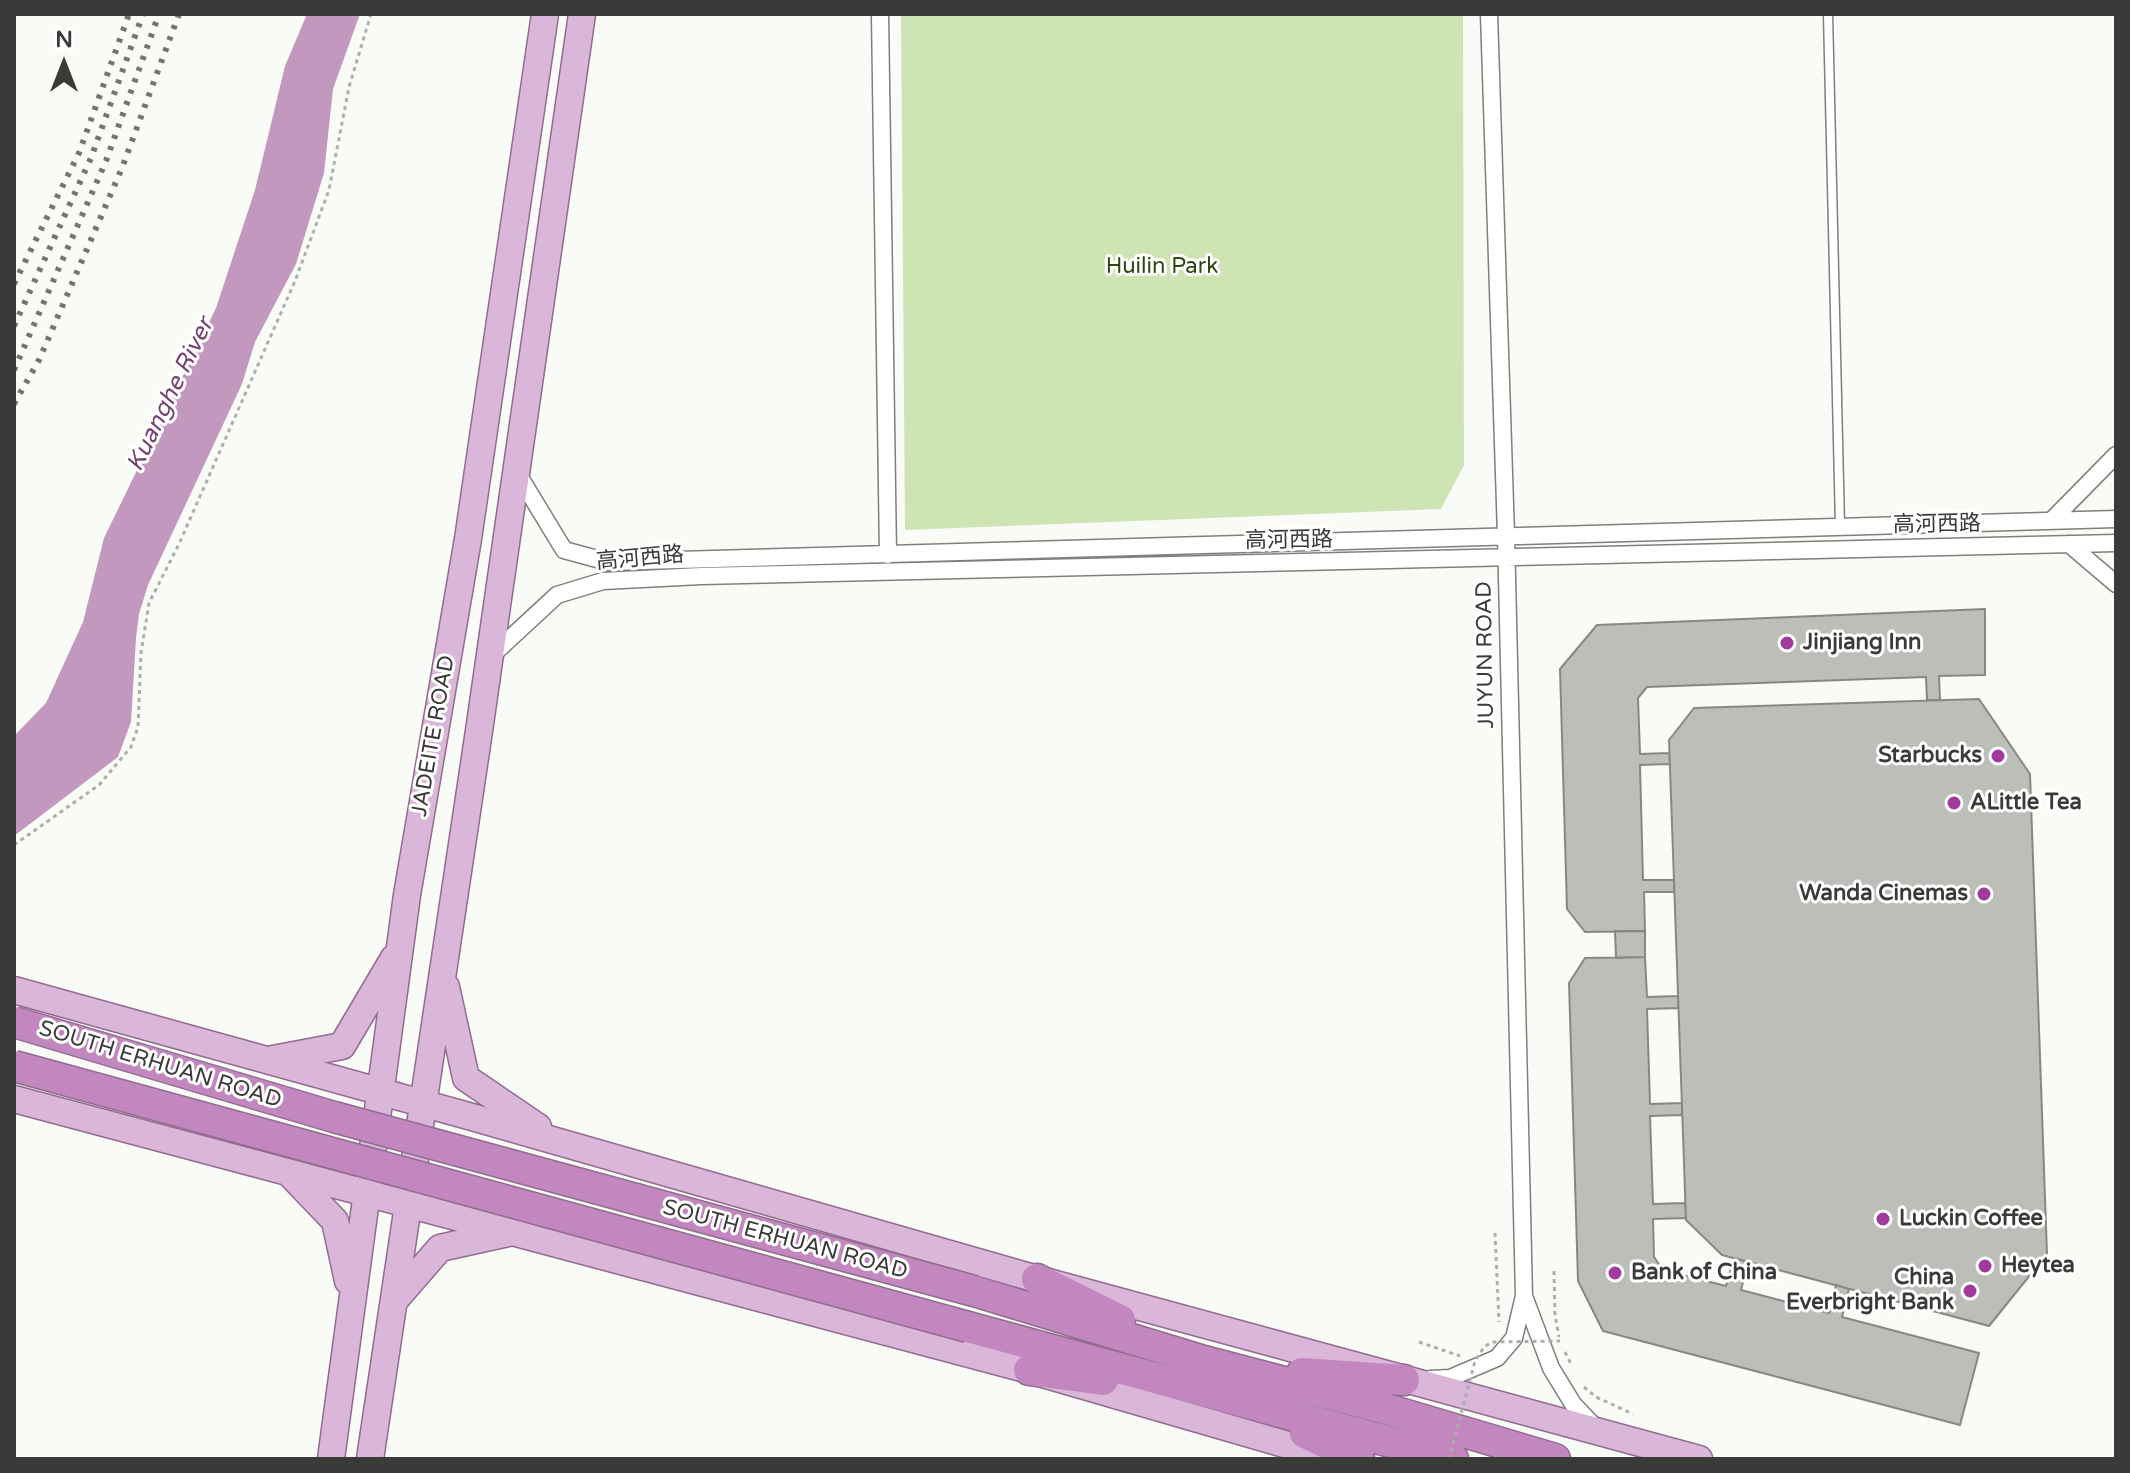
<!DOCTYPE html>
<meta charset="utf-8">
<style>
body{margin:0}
#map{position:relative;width:2130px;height:1473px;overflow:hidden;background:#f9fbf7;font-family:"Varela Round",sans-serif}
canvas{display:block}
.frame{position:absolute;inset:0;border:16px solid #3a3b39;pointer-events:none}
.north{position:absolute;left:24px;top:24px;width:80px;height:80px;-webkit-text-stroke:6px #fff;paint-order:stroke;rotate:0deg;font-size:22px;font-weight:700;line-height:32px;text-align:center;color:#3a3b39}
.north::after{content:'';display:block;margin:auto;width:28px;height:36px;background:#3a3b39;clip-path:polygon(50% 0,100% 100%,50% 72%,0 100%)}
</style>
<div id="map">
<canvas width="2130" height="1473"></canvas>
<div class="frame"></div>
<div class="north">N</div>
</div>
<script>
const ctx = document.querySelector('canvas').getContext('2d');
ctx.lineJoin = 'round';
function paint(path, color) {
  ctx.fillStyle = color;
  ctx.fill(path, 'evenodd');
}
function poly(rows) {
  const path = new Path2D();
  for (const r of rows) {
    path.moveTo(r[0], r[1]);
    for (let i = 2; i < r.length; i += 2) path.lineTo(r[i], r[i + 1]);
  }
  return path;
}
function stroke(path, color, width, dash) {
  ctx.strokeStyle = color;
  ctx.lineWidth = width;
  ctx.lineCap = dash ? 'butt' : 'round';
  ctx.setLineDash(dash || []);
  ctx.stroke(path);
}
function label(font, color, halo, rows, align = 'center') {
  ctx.font = font + ' "Varela Round","Noto Sans SC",sans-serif';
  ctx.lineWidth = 6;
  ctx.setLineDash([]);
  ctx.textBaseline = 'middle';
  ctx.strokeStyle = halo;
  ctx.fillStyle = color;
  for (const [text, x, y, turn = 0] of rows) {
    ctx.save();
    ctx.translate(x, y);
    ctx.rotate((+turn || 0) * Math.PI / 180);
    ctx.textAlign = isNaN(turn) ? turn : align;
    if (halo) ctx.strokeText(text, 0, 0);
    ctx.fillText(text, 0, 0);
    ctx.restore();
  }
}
paint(poly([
 [901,14,1463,14,1464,465,1441,509,905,530]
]), '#cee4b5');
paint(poly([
 [307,14,360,14,333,89,324,173,296,264,255,342,242,384,148,585,139,614,136,638,131,722,118,757,14,836,14,736,46,703,83,622,104,538,216,308,255,190,285,66]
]), '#c298be');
const building = poly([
 [1985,609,1985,675,1939,676,1940,700,1927,700,1926,677,1647,687,1638,698,1640,754,1669,753,1670,764,1640,765,1643,880,1674,880,1674,892,1644,892,1645,931,1585,932,1567,909,1560,669,1597,625,1985,609],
 [1979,699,2030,774,2047,1254,1989,1326,1722,1255,1686,1220,1669,740,1694,708,1979,699],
 [1615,931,1645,931,1645,957,1616,958,1615,931],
 [1645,957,1647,997,1678,996,1678,1008,1647,1009,1650,1104,1682,1103,1682,1115,1650,1116,1653,1204,1685,1203,1686,1218,1653,1219,1654,1257,1663,1270,1726,1286,1734,1258,1748,1262,1741,1290,1829,1313,1836,1285,1849,1289,1842,1317,1979,1353,1960,1425,1603,1331,1578,1281,1569,983,1585,958,1645,957]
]);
paint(building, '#bcbeb9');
stroke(building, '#868883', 2);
const lane = poly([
 [1828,14,1840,526]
]);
const street = poly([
 [880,14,888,555],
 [1489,14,1506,535,1524,1296],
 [516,471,564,550,608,562,2116,519],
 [2051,521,2116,455],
 [2069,544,2116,584],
 [491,656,557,595,603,581,701,576,2116,543],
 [1430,1379,1450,1378,1497,1358,1514,1338,1524,1296,1551,1368,1573,1404,1596,1428]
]);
const primary = poly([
 [446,987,466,1078,538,1127],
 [14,990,472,1117,1037,1279,1699,1459],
 [273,1059,342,1046,394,958],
 [14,1099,1029,1370,1336,1459],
 [289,1173,335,1221,348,1281],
 [394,1301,440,1248,508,1233],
 [331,1459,407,895,468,539,545,14],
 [370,1459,479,731,582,14]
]);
const highway = poly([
 [1037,1279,1120,1320],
 [974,1291,1204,1361,1383,1408,1555,1459],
 [968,1327,1453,1459],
 [1029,1370,1103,1380],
 [1302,1373,1404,1380],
 [1305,1433,1359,1459]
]);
stroke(lane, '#7e807c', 11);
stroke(street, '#7e807c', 19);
stroke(primary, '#926c8f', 29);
stroke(highway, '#926c8f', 33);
stroke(poly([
 [14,845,99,785,131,747,138,727,141,653,149,603,179,544,295,281,329,190,349,87,371,14],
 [1495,1233,1499,1322],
 [1554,1271,1555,1315,1559,1337],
 [1419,1342,1460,1356],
 [1565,1352,1572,1366],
 [1584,1387,1596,1397,1633,1414]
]), '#aeafac', 3, [4, 4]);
stroke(lane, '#fff', 8);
stroke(street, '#fff', 16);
stroke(primary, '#dab7d8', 26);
stroke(highway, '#c287be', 30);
stroke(poly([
 [14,284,79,153,129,14],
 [14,326,91,158,143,14],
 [14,370,106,161,159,14],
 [14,404,39,360,122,168,179,14]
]), '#747572', 6, [4, 8]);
const highwayBridge = poly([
 [14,1022,334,1117,974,1291],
 [14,1066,968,1327]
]);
stroke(highwayBridge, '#926c8f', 33, []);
stroke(poly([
 [1449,1459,1475,1361,1484,1347,1492,1342,1560,1341]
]), '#aeafac', 3, [4, 4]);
stroke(highwayBridge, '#c287be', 30);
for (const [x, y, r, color] of [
 [1787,643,8,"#a13a9d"],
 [1998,756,8,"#a13a9d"],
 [1954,803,8,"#a13a9d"],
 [1984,894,8,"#a13a9d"],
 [1883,1219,8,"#a13a9d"],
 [1985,1266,8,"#a13a9d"],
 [1615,1273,8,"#a13a9d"],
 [1970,1291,8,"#a13a9d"]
]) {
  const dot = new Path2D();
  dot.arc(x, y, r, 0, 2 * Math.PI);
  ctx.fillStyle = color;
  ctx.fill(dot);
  stroke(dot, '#fff', 3);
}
label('22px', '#31450f', '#fff', [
 ["Huilin Park",1162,267]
]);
label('22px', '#3a3b39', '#fff', [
 ["高河西路",1937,525,-1],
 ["高河西路",1289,541,-1],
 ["高河西路",640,559,-5],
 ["JUYUN ROAD",1486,655,-91],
 ["JADEITE ROAD",434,736,-80],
 ["SOUTH ERHUAN ROAD",160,1065,17],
 ["SOUTH ERHUAN ROAD",785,1240,15]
]);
label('bold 22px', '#3a3b39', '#fff', [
 ["Jinjiang Inn",1803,643],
 ["Starbucks",1982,756,"right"],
 ["ALittle Tea",1970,803],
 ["Wanda Cinemas",1968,894,"right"],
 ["Luckin Coffee",1899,1219],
 ["Heytea",2001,1266],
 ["Bank of China",1631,1273],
 ["China",1954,1278,"right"],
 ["Everbright Bank",1954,1303,"right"]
], 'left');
label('italic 24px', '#764173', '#fff', [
 ["Kuanghe River",171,395,-64]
]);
</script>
